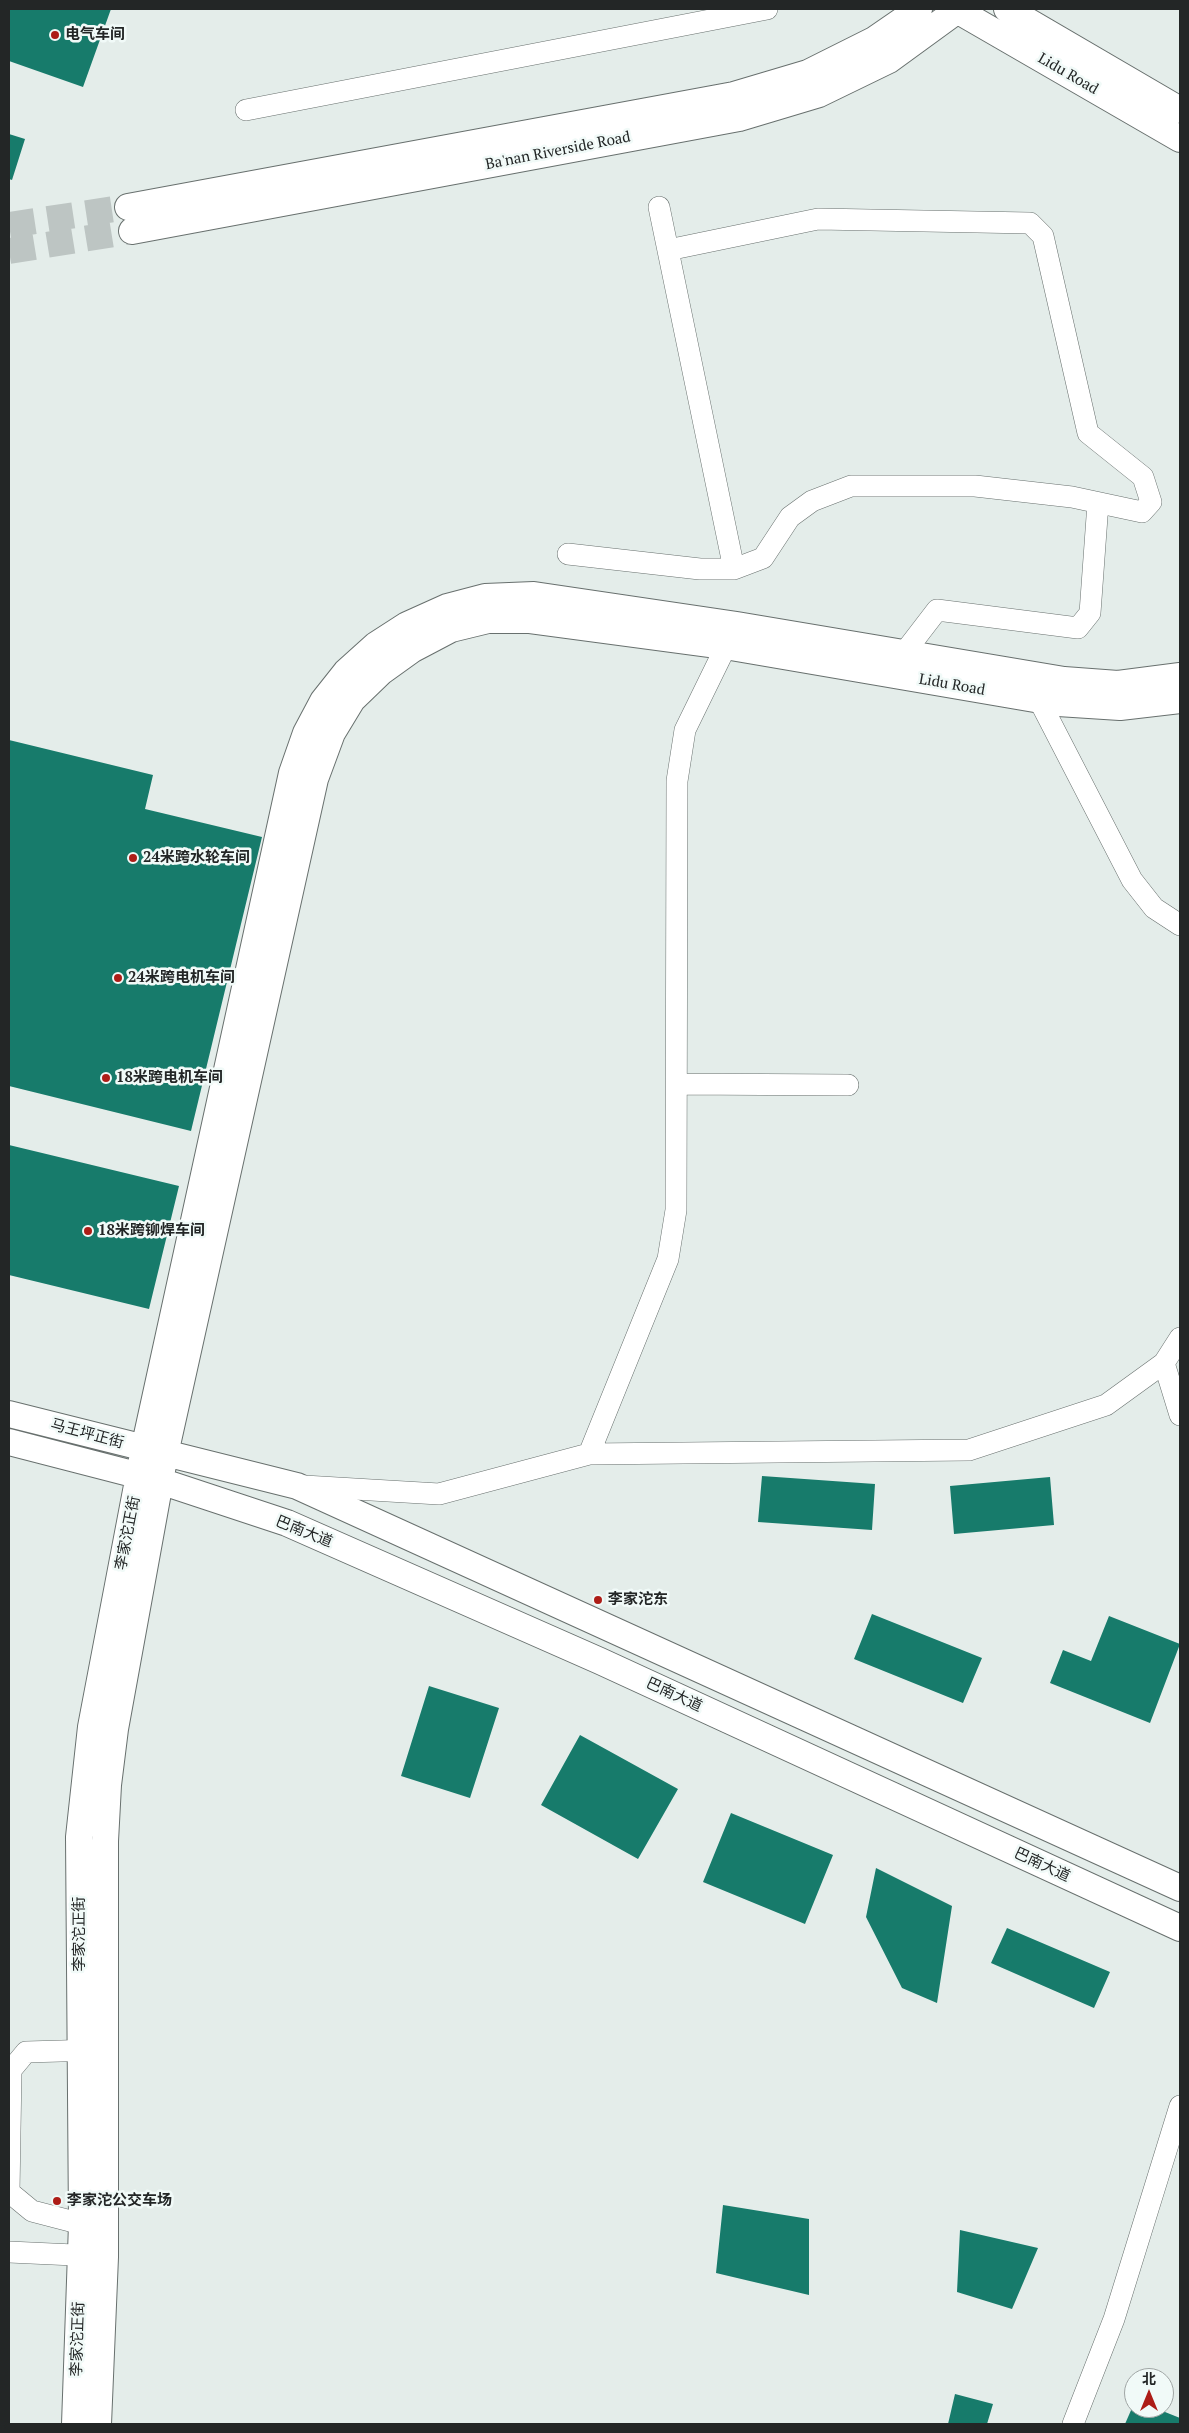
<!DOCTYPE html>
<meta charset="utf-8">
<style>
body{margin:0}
#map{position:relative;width:1189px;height:2433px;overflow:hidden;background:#e4edea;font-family:"PT Serif","Noto Sans SC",serif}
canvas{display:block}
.frame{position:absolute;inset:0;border:10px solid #232626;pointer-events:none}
.north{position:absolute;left:1124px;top:2368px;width:50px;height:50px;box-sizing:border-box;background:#f1faf8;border:1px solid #9fa5a4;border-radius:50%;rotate:0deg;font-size:14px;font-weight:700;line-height:20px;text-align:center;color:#232626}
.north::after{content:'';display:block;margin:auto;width:18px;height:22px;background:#ad1d17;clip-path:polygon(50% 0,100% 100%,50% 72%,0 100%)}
</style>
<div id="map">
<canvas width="1189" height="2433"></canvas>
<div class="frame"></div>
<div class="north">北</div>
</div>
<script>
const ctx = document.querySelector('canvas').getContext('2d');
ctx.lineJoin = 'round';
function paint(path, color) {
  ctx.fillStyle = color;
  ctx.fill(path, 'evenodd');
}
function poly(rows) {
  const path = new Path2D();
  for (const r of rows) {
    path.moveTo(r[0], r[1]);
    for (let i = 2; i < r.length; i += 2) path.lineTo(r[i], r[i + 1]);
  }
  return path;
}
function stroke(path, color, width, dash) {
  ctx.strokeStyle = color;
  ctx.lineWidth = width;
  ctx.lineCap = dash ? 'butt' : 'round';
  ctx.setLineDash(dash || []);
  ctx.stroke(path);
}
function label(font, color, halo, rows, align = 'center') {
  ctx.font = font + ' "PT Serif","Noto Sans SC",serif';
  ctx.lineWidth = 5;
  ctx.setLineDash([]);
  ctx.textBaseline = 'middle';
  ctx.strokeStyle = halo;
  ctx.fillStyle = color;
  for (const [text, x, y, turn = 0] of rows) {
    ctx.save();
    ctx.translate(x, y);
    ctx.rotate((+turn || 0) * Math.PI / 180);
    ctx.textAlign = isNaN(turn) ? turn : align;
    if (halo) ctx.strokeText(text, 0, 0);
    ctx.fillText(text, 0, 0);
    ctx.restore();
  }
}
paint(poly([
 [9,9,111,9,83,87,9,61],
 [9,134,25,139,12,180,9,179],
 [9,740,153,775,145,809,262,837,191,1131,9,1086],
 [9,1145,179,1186,149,1309,9,1275],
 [762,1476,875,1484,872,1530,758,1522],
 [1050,1477,1054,1525,954,1534,950,1486],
 [872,1614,982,1658,963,1703,854,1659],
 [1109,1616,1180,1644,1150,1723,1050,1683,1063,1650,1091,1661],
 [429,1686,499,1708,470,1798,401,1776],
 [580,1735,678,1789,638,1859,541,1805],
 [731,1813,833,1855,805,1924,703,1882],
 [876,1868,952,1906,937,2003,902,1988,866,1917],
 [1007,1928,1110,1972,1094,2008,991,1963],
 [723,2205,809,2219,809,2295,716,2273],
 [960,2230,1038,2248,1012,2309,957,2292],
 [955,2394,993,2404,987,2424,948,2424],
 [1132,2408,1155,2408,1180,2418,1180,2424,1125,2424]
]), '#177b6b');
stroke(poly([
 [9,225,128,207],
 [9,251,132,231]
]), '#bdc5c3', 26, [26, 13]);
const minor = poly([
 [246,110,767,9],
 [659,207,734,569],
 [568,554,700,569,734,569,763,558,790,517,812,501,851,486,975,486,1072,497,1142,512,1151,502,1143,477,1088,433,1043,236,1030,223,818,219,668,250],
 [904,653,937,610,1078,628,1090,613,1098,503],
 [1039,700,1132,880,1154,908,1180,925],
 [678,1084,848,1085],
 [1164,1363,1180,1415],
 [589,1454,668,1259,676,1210,677,781,685,730,732,634],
 [304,1486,439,1494,589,1454,969,1450,1106,1405,1164,1363,1180,1338],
 [82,2224,32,2211,9,2192,11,2070,26,2052,96,2050],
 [9,2252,96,2256],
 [1073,2424,1114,2319,1180,2106]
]);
const major = poly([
 [955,9,1180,139],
 [1007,9,1180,110],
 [128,207,734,95,808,73,874,40,919,9],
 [132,231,739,118,819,94,889,60,959,9],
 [9,1414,297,1486,1180,1888],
 [9,1442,160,1481,287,1523,600,1661,1180,1928],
 [75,2424,82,2224,79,1837,91,1727,144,1449,292,773,306,733,323,701,346,672,376,645,407,625,447,607,485,597,534,595,737,625,1064,680,1118,684,1180,676],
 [98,2424,105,2257,105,1841,108,1785,115,1729,165,1454,315,779,332,733,352,700,381,672,413,649,451,629,488,620,530,620,725,646,1058,703,1120,707,1180,700]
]);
stroke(minor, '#68706e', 22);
stroke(major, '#68706e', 28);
stroke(minor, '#fff', 21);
stroke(major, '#fff', 26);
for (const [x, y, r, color] of [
 [55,35,5,"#ad1d17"],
 [133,858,5,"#ad1d17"],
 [118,978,5,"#ad1d17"],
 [106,1078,5,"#ad1d17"],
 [88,1231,5,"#ad1d17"],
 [598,1600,5,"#ad1d17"],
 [57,2201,5,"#ad1d17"]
]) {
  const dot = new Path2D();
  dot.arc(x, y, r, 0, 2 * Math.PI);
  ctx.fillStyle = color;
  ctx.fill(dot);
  stroke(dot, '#f1faf8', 2);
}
label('bold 15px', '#232626', '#f1faf8', [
 ["电气车间",65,35],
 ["24米跨水轮车间",143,858],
 ["24米跨电机车间",128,978],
 ["18米跨电机车间",116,1078],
 ["18米跨铆焊车间",98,1231],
 ["李家沱东",608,1600],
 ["李家沱公交车场",67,2201]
], 'left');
label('15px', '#232626', '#f1faf8', [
 ["Lidu Road",1068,74,30],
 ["Ba'nan Riverside Road",558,151,-11],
 ["Lidu Road",952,685,10],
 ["马王坪正街",87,1434,15],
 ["巴南大道",304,1532,22],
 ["李家沱正街",128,1533,-79],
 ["巴南大道",674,1695,25],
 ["巴南大道",1042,1865,25],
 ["李家沱正街",80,1934,-90],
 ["李家沱正街",78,2339,-88]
]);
</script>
